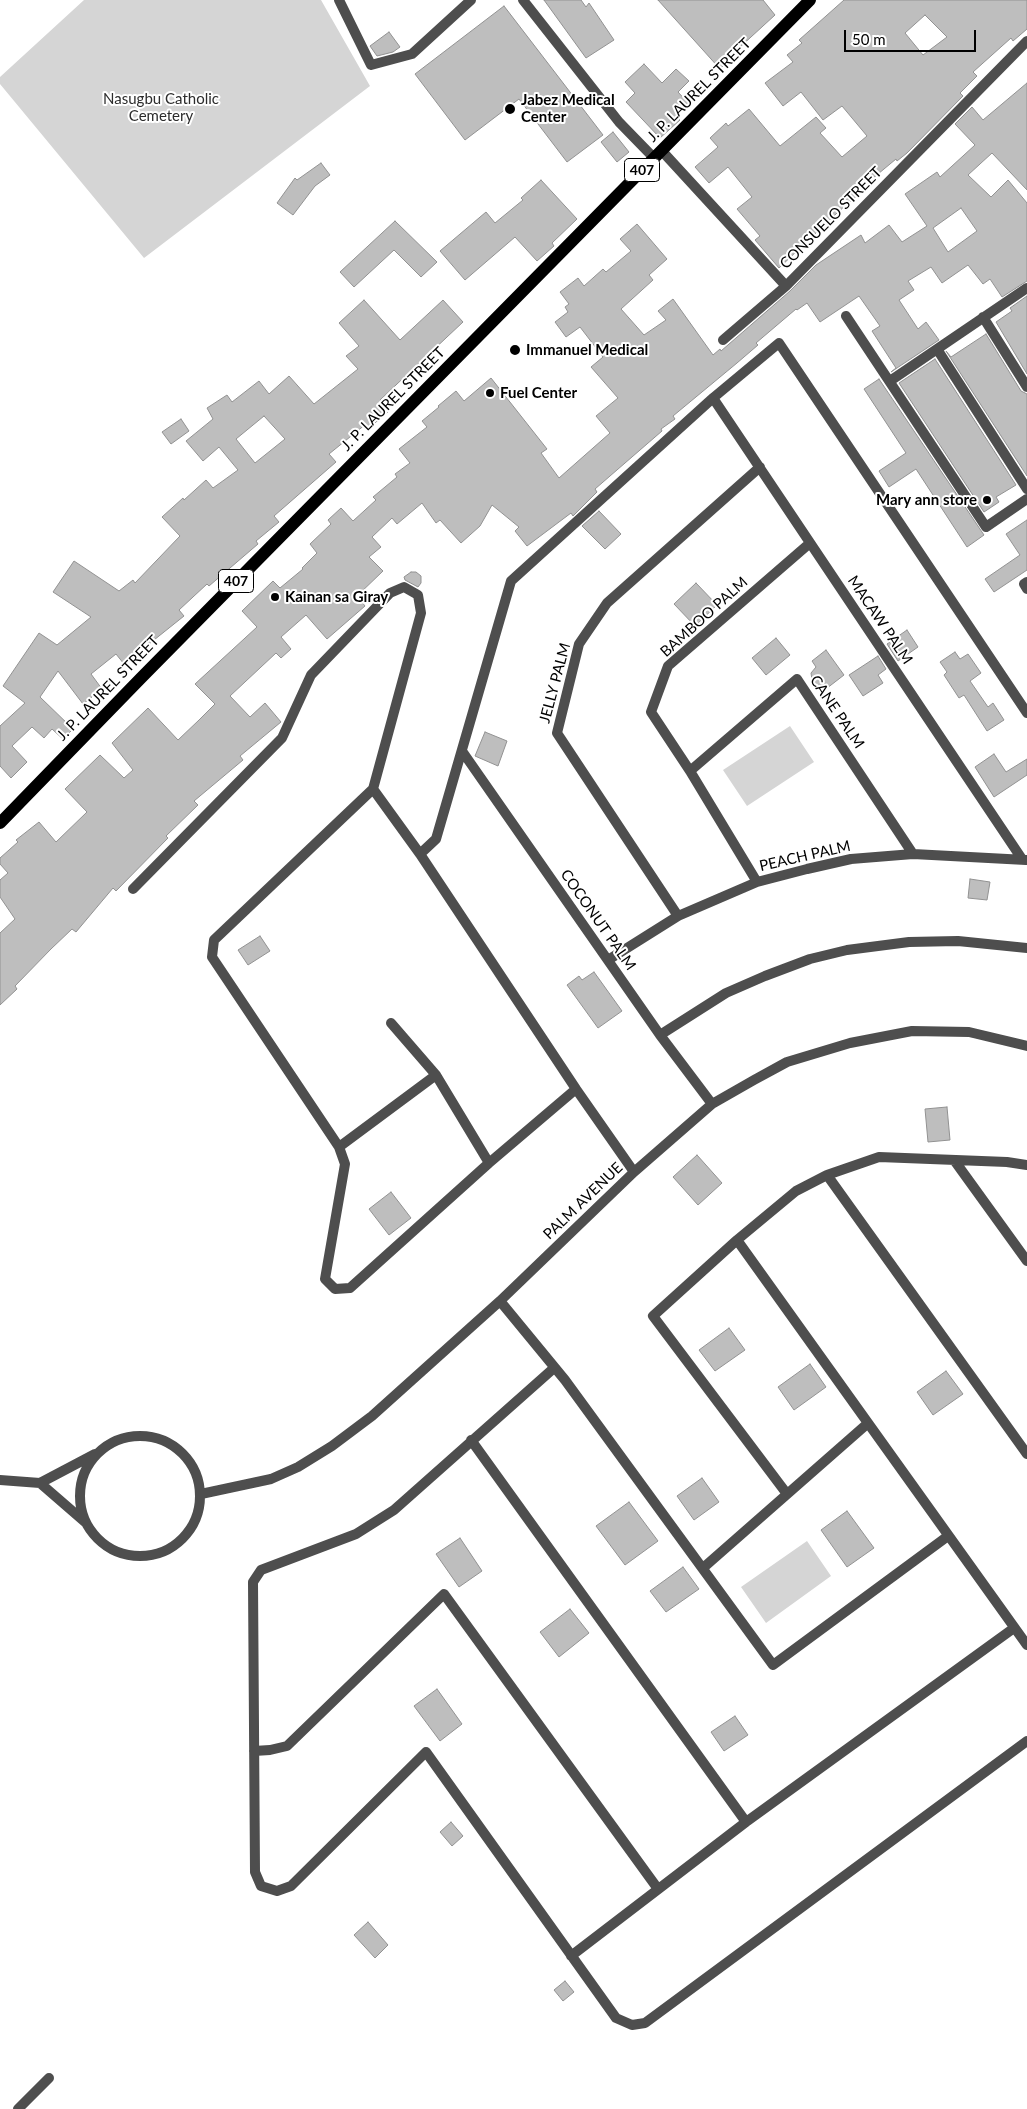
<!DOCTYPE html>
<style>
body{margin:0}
#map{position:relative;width:1027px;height:2109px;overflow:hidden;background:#fff;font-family:Lato,sans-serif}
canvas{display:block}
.scale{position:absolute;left:844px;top:30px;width:132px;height:22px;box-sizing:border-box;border:2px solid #000;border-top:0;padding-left:6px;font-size:15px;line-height:18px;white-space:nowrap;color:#000;-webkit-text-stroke:4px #fff;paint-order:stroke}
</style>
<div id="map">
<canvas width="1027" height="2109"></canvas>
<div class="scale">50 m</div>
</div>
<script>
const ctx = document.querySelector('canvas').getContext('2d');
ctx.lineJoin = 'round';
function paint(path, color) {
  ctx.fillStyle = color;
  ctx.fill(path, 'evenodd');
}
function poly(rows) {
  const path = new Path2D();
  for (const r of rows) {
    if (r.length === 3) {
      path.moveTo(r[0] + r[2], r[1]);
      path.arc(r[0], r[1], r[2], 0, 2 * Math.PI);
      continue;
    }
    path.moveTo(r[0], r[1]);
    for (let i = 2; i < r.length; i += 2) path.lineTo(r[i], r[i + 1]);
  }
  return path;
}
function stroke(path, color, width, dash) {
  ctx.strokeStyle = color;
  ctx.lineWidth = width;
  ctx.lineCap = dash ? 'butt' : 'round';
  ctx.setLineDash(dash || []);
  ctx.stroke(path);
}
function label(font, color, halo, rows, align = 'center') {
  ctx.font = font + ' Lato,sans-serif';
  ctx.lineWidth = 4;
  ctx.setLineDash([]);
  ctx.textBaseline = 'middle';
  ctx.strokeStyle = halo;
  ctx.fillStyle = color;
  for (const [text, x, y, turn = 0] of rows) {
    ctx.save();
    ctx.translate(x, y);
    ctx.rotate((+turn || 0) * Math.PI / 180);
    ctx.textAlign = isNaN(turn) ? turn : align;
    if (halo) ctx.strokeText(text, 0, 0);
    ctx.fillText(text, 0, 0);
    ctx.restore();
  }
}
paint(poly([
 [84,0,321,0,370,86,144,258,0,84,0,77],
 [790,726,814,762,747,806,723,770],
 [807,1541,831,1576,766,1623,741,1587]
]), '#d5d5d5');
const building = poly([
 [544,0,581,0,586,7,589,3,614,40,586,58,544,0],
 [658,0,763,0,775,15,739,48,740,49,720,69,658,0],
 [844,0,1027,0,1027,29,1013,41,1011,38,973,72,977,76,960,93,963,96,907,153,897,161,896,159,866,184,868,186,837,213,779,268,755,240,760,236,737,209,752,197,728,167,709,183,695,167,718,147,710,138,726,123,728,126,749,109,780,146,816,117,826,128,820,133,842,157,867,136,842,106,823,120,801,92,783,106,765,83,793,62,787,55,802,43,799,40,844,0],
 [925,15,947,37,923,55,905,33,925,15],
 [504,6,603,135,567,162,519,99,465,140,415,74,504,6],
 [389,32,400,47,393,52,377,56,370,46,389,32],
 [644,64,662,83,676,69,689,81,678,92,689,104,676,116,680,120,660,138,626,102,635,93,625,82,644,64],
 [1027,83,1027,190,992,153,968,175,991,197,1008,180,1027,203,1027,281,1002,297,990,279,983,284,968,265,942,283,931,267,908,281,914,290,899,300,918,329,926,322,939,340,891,372,896,368,872,331,880,326,859,296,820,322,807,303,797,310,796,309,756,343,758,345,737,363,673,416,675,419,661,429,662,431,595,489,597,492,573,516,571,513,527,546,515,531,519,527,492,505,480,526,461,543,440,520,436,523,422,503,397,524,392,518,372,537,381,547,369,557,383,571,357,596,365,606,327,639,306,615,281,637,291,649,281,658,276,653,230,696,250,717,265,703,281,722,240,756,243,760,194,801,198,805,166,836,168,838,116,891,113,888,76,932,72,929,51,949,15,986,17,989,0,1005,0,933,15,919,0,897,0,880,8,873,0,864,0,858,18,842,16,840,39,822,56,842,87,812,65,789,100,755,124,778,133,770,112,743,148,708,178,740,199,720,215,704,195,684,257,627,242,611,273,581,280,588,303,569,302,568,317,553,310,544,331,524,328,520,341,508,353,521,376,500,373,497,397,477,395,474,410,463,399,449,427,427,422,421,439,407,438,406,456,391,464,401,491,378,547,449,541,453,559,478,610,433,596,416,618,398,591,367,603,357,580,327,566,337,555,322,568,312,565,307,569,304,560,292,578,278,584,286,603,269,606,272,631,251,620,239,637,224,667,259,649,275,653,280,621,309,644,335,666,320,658,311,673,299,713,355,720,349,721,351,790,291,816,265,861,235,865,243,889,225,902,242,927,226,905,194,937,172,940,177,975,145,955,124,972,107,983,120,1027,83],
 [961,208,977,231,948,252,933,228,961,208],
 [613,132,629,152,617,162,601,142,613,132],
 [321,163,330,175,315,186,293,215,277,203,295,178,297,180,321,163],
 [541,180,577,219,552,243,554,246,537,261,515,237,465,280,440,251,486,212,495,223,523,200,521,198,541,180],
 [395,221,437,262,421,277,394,250,354,287,340,272,395,221],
 [1027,296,1027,374,996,322,1012,311,1010,308,1027,296],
 [364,300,400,340,443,300,463,322,380,400,389,411,369,428,366,424,329,454,336,462,274,516,279,522,256,541,258,544,209,586,207,584,179,610,184,616,124,664,116,654,91,674,102,689,83,704,58,671,40,697,73,729,63,739,52,729,44,738,32,727,12,746,27,762,11,778,0,766,0,726,25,703,3,686,39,633,57,645,91,617,53,592,74,561,119,591,133,580,135,583,180,536,162,517,183,498,184,500,206,480,213,488,238,470,219,447,203,461,186,441,213,419,207,408,227,395,232,402,259,381,269,394,289,376,314,404,358,369,346,356,359,346,339,323,364,300],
 [264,416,285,439,255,463,236,439,264,416],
 [986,334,1021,391,1027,394,1027,476,946,351,951,357,986,334],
 [935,359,1016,485,996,497,999,502,984,512,899,383,935,359],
 [879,379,984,535,967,547,916,469,889,487,879,471,906,453,864,389,879,379],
 [181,419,189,431,171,444,162,432,181,419],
 [599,511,621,534,605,549,582,526,599,511],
 [1027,520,1027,570,994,592,985,579,1020,555,1006,534,1027,520],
 [411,572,416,572,421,576,421,583,418,587,405,580,404,577,411,572],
 [696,583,717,605,695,626,674,604,696,583],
 [907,630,918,647,898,661,887,644,907,630],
 [776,638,790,655,766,675,752,658,776,638],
 [826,650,844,675,822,692,813,687,811,673,816,667,812,661,826,650],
 [955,652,960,659,968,654,981,673,970,681,988,707,993,703,1004,720,987,731,964,695,959,698,944,675,947,672,940,662,955,652],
 [878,656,886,669,878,675,883,683,863,696,849,675,878,656],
 [485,732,507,741,498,766,475,756,485,732],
 [994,754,1006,772,1027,759,1027,775,994,797,975,767,994,754],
 [970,879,990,882,987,900,968,898,970,879],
 [260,936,270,951,248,965,238,950,260,936],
 [594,972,622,1011,598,1028,567,985,579,976,582,980,594,972],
 [947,1107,950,1140,928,1142,925,1109,947,1107],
 [697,1155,722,1183,698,1205,673,1177,697,1155],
 [391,1192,411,1218,389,1235,369,1209,391,1192],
 [729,1328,745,1350,715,1371,699,1350,729,1328],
 [810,1364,826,1387,794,1410,778,1387,810,1364],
 [946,1371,963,1394,933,1415,917,1392,946,1371],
 [702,1478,719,1502,694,1520,677,1496,702,1478],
 [629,1502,658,1541,625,1565,596,1526,629,1502],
 [847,1511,874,1548,847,1567,821,1530,847,1511],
 [460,1538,482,1571,459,1587,436,1554,460,1538],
 [683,1567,699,1589,666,1612,650,1591,683,1567],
 [570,1609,589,1633,559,1657,540,1632,570,1609],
 [437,1689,462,1724,440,1741,414,1706,437,1689],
 [735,1716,748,1735,724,1751,711,1732,735,1716],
 [451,1822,463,1836,452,1846,440,1832,451,1822],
 [368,1922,388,1945,375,1958,354,1935,368,1922],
 [565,1981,574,1992,563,2001,554,1990,565,1981]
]);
paint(building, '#bebebe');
stroke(building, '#929292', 1);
stroke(poly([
 [339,0,371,65,412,54,471,0],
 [523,0,619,122,654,158],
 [662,151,786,286],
 [846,316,986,527,1027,499],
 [983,317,1027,387],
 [723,340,786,286,1027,41],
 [937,349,1027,489],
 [890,381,1027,288],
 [713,398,1022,859],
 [1027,582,1024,584,1027,589],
 [462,751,660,1035,712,1104],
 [690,771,797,679,913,854],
 [373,789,420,854,576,1089,634,1172],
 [420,854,436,839,511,581,713,398,779,343,1027,713],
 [757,882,690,771,651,712,668,666,810,543],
 [133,889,282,738,311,675,390,593,404,587,418,595,421,613,373,789,214,940,212,957,339,1147,345,1164,325,1279,335,1289,350,1288,489,1163,576,1089],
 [678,916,557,733,579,644,607,603,760,467],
 [608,960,678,916,757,882,807,869,851,859,913,854,1026,860],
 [391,1023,436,1075,489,1163],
 [660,1035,726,993,765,976,810,959,847,950,909,942,958,941,1027,948],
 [339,1147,436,1075],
 [954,1160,1027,1261],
 [827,1175,1027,1454],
 [737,1240,1027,1645],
 [500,1301,565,1380,773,1665,948,1536],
 [554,1368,394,1510,356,1534,261,1570,253,1582,255,1872,261,1886,277,1891,291,1886,426,1752,616,2018,632,2025,645,2023,1027,1741],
 [140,1496,60],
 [471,1440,746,1822],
 [0,1480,40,1483,95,1454],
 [40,1483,85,1522],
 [201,1494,271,1479,298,1467,332,1446,372,1416,500,1301,634,1172,712,1104,754,1080,787,1062,850,1043,912,1031,969,1032,1027,1046],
 [787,1494,653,1316,737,1240,796,1191,827,1175,879,1157,1007,1162,1027,1165],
 [703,1568,867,1424],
 [254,1751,270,1750,287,1746,444,1594,658,1889],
 [571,1956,746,1822,1014,1628],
 [18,2109,49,2078]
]), '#4e4e4e', 10);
stroke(poly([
 [0,823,141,678,810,0]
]), '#000', 12);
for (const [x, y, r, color] of [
 [510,109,6,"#000"],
 [515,350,6,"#000"],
 [490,393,5,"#000"],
 [987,500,5,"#000"],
 [275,597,5,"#000"]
]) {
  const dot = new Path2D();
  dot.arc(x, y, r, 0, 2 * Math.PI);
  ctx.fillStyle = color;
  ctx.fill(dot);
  stroke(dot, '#fff', 2);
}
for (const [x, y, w] of [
 [642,170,35],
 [236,581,35]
]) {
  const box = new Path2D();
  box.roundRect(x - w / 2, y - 11.5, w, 23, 4);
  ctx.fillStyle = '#fff';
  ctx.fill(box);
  stroke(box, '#000', 1);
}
label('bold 14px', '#000', null, [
 ["407",642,170],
 ["407",236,581]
]);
label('15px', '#000', '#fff', [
 ["J. P. LAUREL STREET",699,90,-45],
 ["CONSUELO STREET",831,218,-45],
 ["J. P. LAUREL STREET",393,399,-45],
 ["BAMBOO PALM",704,617,-42],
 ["MACAW PALM",880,620,56],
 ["JELLY PALM",555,683,-75],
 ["J. P. LAUREL STREET",108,688,-46],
 ["CANE PALM",837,712,56],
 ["PEACH PALM",805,856,-13],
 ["COCONUT PALM",598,920,55],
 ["PALM AVENUE",583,1201,-44]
]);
label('15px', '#2c2c2c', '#fff', [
 ["Nasugbu Catholic",161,99],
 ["Cemetery",161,116]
]);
label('bold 15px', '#000', '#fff', [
 ["Jabez Medical",521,100],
 ["Center",521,117],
 ["Immanuel Medical",526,350],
 ["Fuel Center",500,393],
 ["Mary ann store",977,500,"right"],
 ["Kainan sa Giray",285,597]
], 'left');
</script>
